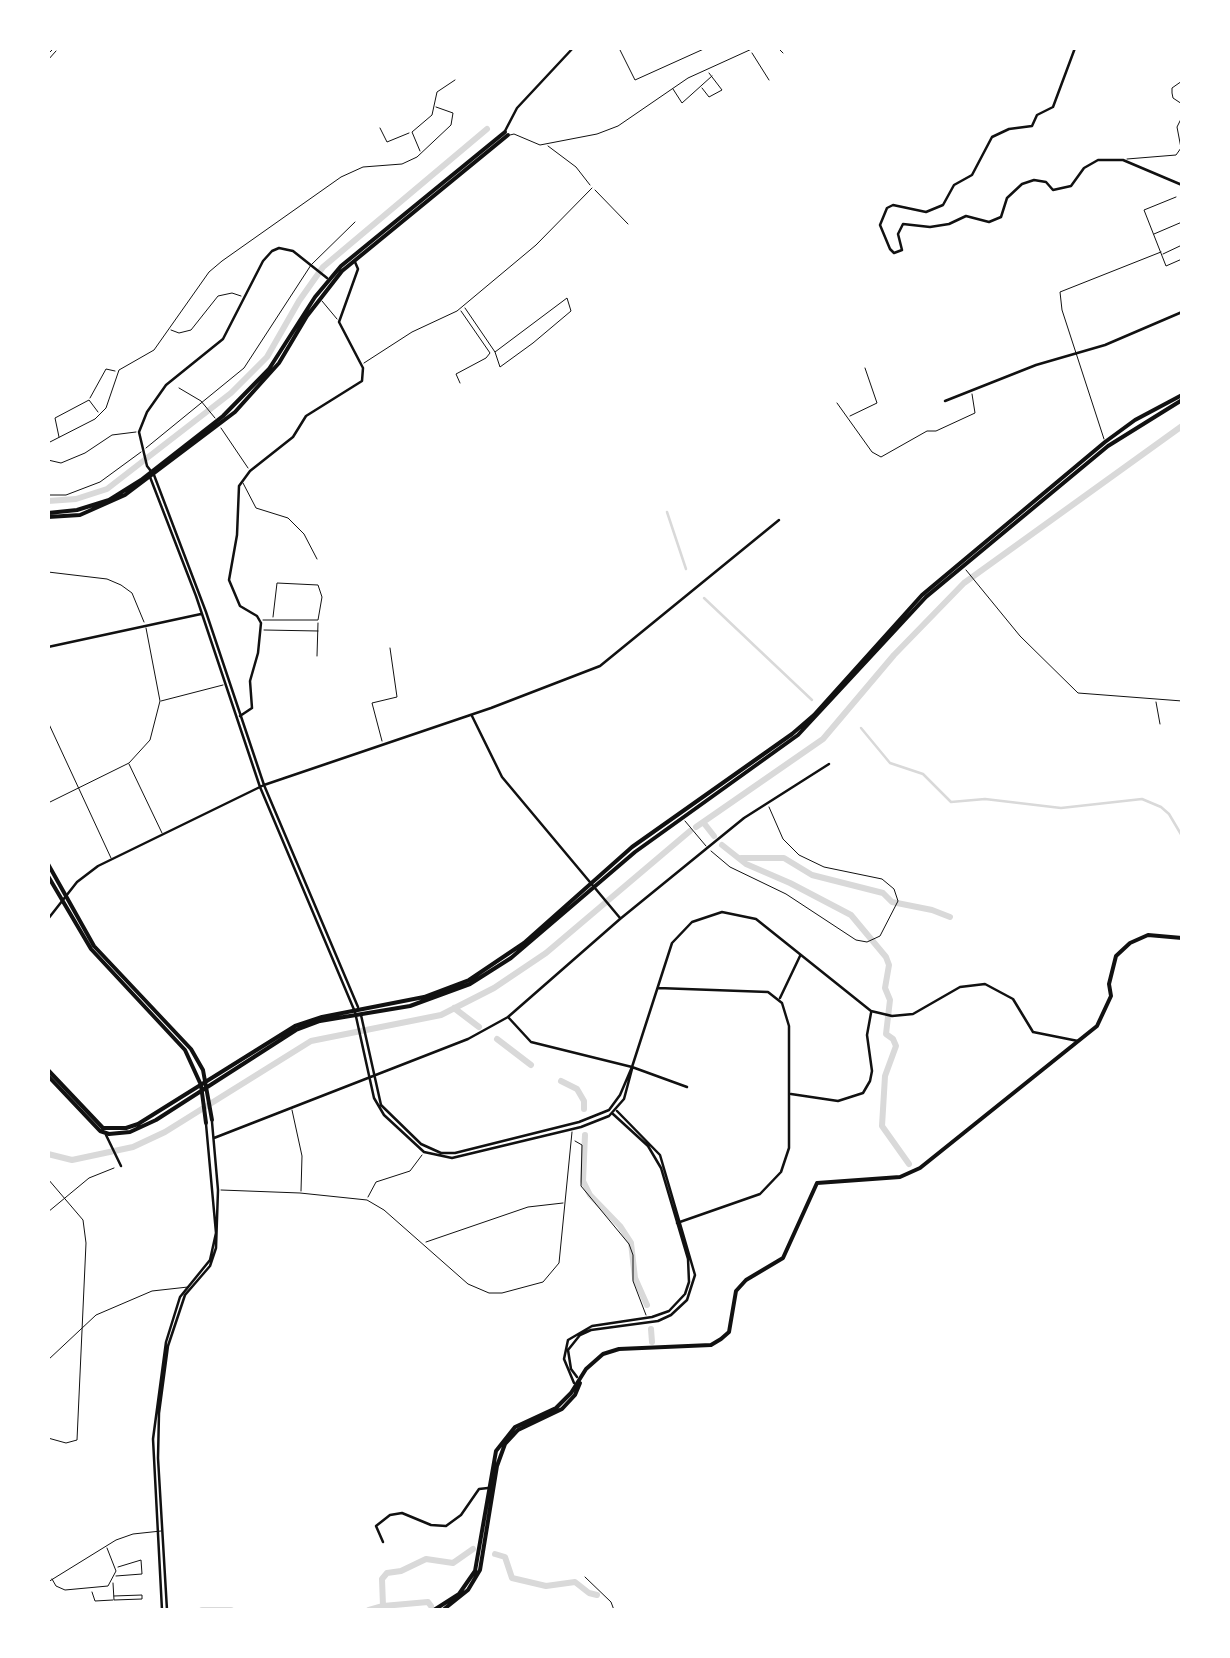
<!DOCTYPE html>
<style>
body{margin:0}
#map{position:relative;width:1230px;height:1658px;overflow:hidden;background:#fff;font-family:Roboto,sans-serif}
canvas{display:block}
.frame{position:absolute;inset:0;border:50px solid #fff;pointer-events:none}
</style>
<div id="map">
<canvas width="1230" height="1658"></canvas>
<div class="frame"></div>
</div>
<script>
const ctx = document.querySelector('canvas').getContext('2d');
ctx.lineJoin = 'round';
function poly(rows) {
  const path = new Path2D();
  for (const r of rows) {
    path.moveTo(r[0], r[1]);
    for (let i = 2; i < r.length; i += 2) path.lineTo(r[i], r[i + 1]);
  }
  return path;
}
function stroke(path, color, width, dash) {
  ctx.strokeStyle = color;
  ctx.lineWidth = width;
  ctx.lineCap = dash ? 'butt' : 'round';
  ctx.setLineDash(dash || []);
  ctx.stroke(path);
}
stroke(poly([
 [667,512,686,569],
 [704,598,812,700],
 [861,728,890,763,923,774,951,802,985,799,1061,808,1142,799,1161,807,1169,814,1182,836]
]), '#d9d9d9', 2.5);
stroke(poly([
 [48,501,76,499,107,489,231,393,267,357,299,301,323,267,487,129],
 [703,822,714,836],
 [696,827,823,739,894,655,964,583,1182,426],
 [722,845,746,864,790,883,851,915,886,957,889,965,885,988,890,1000,886,1034,893,1039,896,1046,885,1076,882,1126,909,1164],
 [741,858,784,858,812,875,883,893,892,902,932,910,950,917],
 [454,1008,479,1027],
 [497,1039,531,1065],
 [561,1081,577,1089,584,1101,584,1109],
 [585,1135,583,1181,590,1195,620,1226,631,1243,635,1278,647,1305],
 [48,1154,72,1160,133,1147,165,1132,311,1041,441,1015,494,988,546,953,690,831],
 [651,1329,652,1342],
 [495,1554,505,1557,512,1578,546,1586,575,1582,589,1593,597,1595],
 [383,1606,382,1579,387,1573,401,1571,426,1559,453,1563,473,1549],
 [202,1610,231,1610],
 [369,1610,383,1606,428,1602,431,1606]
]), '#d9d9d9', 6);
stroke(poly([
 [619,48,635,80,706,48],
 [778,48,783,53],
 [752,53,769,80],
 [48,54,54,48],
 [48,60,56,51],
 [1182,81,1172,88,1172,93,1173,98,1182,104],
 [702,88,709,97,722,90,709,73],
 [673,89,682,103,712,76],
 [380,128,387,142,409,133],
 [510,135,514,134,540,145,597,134,618,126,688,78,754,48],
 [548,146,576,167,590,185],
 [420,151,412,132,432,115,437,92,455,80],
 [1127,159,1176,155,1181,148,1177,127,1182,117],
 [595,190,628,224],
 [1176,197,1144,210,1166,266,1182,259],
 [1154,234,1182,222],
 [1163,254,1182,245],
 [322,301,337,319],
 [465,308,495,352,567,298,571,311,533,343,500,367,495,352],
 [171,330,179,333,191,330,218,296,232,293,241,296],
 [364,363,412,332,457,311,536,245,592,188],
 [460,383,456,374,486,358,490,353,461,311],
 [179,388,201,401,215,418],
 [90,398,106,369,115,371],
 [837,403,872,452,881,457,927,431,936,431,975,413,972,394],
 [850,416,877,403,865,368],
 [221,428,248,468],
 [59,437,55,418,89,400,98,412],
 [1104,439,1062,310,1060,292,1161,252],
 [48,443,95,419,106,408,119,370,154,350,209,272,222,261,341,177,363,167,402,164,417,157,451,125,453,113,436,107],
 [146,448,244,368,311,265,355,222],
 [48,460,61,463,85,453,112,435,136,432],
 [243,483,256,508,288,518,304,534,317,559],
 [48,495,66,495,100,482,141,452],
 [966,570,1020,636,1078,693,1182,701],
 [48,572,107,579,121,585,132,593,144,622],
 [263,620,318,620,322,597,318,585,277,583,273,617],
 [264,630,318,631],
 [317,656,318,623],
 [161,701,223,685],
 [1156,702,1160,724],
 [48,722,111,858],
 [382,741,372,703,397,697,390,648],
 [129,764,162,833],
 [48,803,129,763,150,740,160,701,146,628],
 [685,821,706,846],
 [711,851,730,867,786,894,856,940,867,942,880,936,898,901,894,889,882,879,824,867,799,855,783,839,769,807],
 [292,1110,302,1156,301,1191],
 [575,1141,582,1145,581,1186,629,1244,633,1255,633,1281,646,1315],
 [48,1179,83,1220,86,1243,77,1440,66,1443,48,1438],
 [221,1190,300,1193,367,1200,384,1210,468,1284,489,1293,502,1293,543,1282,559,1263,572,1132],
 [368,1197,376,1182,410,1171,422,1155],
 [48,1212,89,1178,114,1168],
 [426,1242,528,1207,563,1203],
 [48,1360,96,1315,152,1291,188,1287],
 [116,1576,142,1574,141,1560,118,1567],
 [585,1577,611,1602,614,1610],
 [52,1579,56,1586,65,1590,108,1586,116,1571,107,1548],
 [48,1582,116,1540,133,1534,161,1531],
 [113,1583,114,1600,142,1599,142,1595,114,1596],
 [92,1592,95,1601,113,1600]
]), '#111', 1);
stroke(poly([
 [1075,48,1053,107,1037,115,1032,126,1009,129,992,137,972,175,954,185,943,205,926,212,893,205,887,208,880,225,890,249,894,253,902,250,898,234,903,224,930,227,949,224,966,216,989,222,1001,217,1007,198,1022,184,1034,180,1046,182,1053,190,1071,186,1084,168,1098,160,1123,160,1182,185],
 [505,131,517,108,573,48],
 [327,278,293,251,279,248,272,251,263,261,223,339,166,385,147,412,139,432,147,466,154,475,206,612,264,785,358,1007],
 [945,401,1036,365,1105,345,1182,312],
 [150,477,196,596,260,787,355,1012,374,1098,384,1115,424,1152,452,1158,581,1127,609,1116,624,1099,632,1069],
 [48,647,201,614],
 [240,716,252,708,250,681,258,653,261,623,257,616,240,606,229,580,237,535,239,486,250,471,293,437,306,416,362,381,363,368,339,322,358,269,355,262],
 [472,716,502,777,620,918],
 [48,919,77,882,98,866,264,785,491,708,600,666,779,520],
 [658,988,768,992,782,1003,789,1026,789,1148,781,1172,760,1194,677,1223],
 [780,998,800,956],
 [361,1015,381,1105,421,1144,441,1153,455,1153,579,1122,609,1110,620,1095,632,1067,672,943,692,922,722,912,756,919,871,1011,892,1016,913,1014,960,987,985,984,1013,999,1033,1032,1078,1041],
 [508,1017,531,1042,632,1067,687,1087],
 [791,1094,838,1101,863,1093,870,1081,872,1071,867,1035,871,1013],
 [106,1135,121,1166],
 [214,1138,468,1039,508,1017,620,919,744,818,829,764],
 [577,1377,571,1369,568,1350,580,1335,591,1330,658,1321,671,1315,687,1300,695,1275,660,1155,617,1111],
 [574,1383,564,1359,568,1340,592,1326,652,1317,669,1311,685,1294,689,1282,688,1259,661,1168,648,1146,613,1114],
 [383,1542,376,1526,390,1515,402,1513,431,1525,446,1526,461,1515,479,1489,488,1488],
 [162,1610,153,1439,166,1342,180,1297,210,1260,216,1233,206,1124],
 [167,1610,158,1458,159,1413,168,1346,185,1295,210,1266,216,1248,218,1190,212,1122]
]), '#111', 2.5);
stroke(poly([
 [48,513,77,510,109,500,141,480,223,416,269,369,315,297,341,266,505,132],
 [48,517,80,515,125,495,235,412,279,363,307,316,342,271,508,135],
 [48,864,94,946,191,1049,203,1070,212,1120],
 [48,876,91,949,185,1050,201,1085,206,1123],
 [48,1070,103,1128,126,1128,138,1124,295,1026,322,1017,424,997,469,980,524,943,632,847,792,734,814,715,922,595,1105,442,1135,420,1182,395],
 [48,1076,100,1131,109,1134,130,1132,156,1120,296,1030,320,1021,410,1006,470,984,511,958,635,852,798,735,926,597,1108,446,1182,400],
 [434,1610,459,1594,475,1571,496,1451,515,1427,556,1408,571,1393,586,1369,603,1354,619,1349,711,1345,721,1339,729,1332,736,1291,746,1280,783,1258,817,1183,900,1177,920,1168,1097,1026,1111,996,1109,984,1116,956,1130,943,1148,935,1182,938],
 [443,1610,468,1590,480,1570,497,1466,505,1444,518,1430,562,1409,575,1395,580,1383]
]), '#111', 4);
</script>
